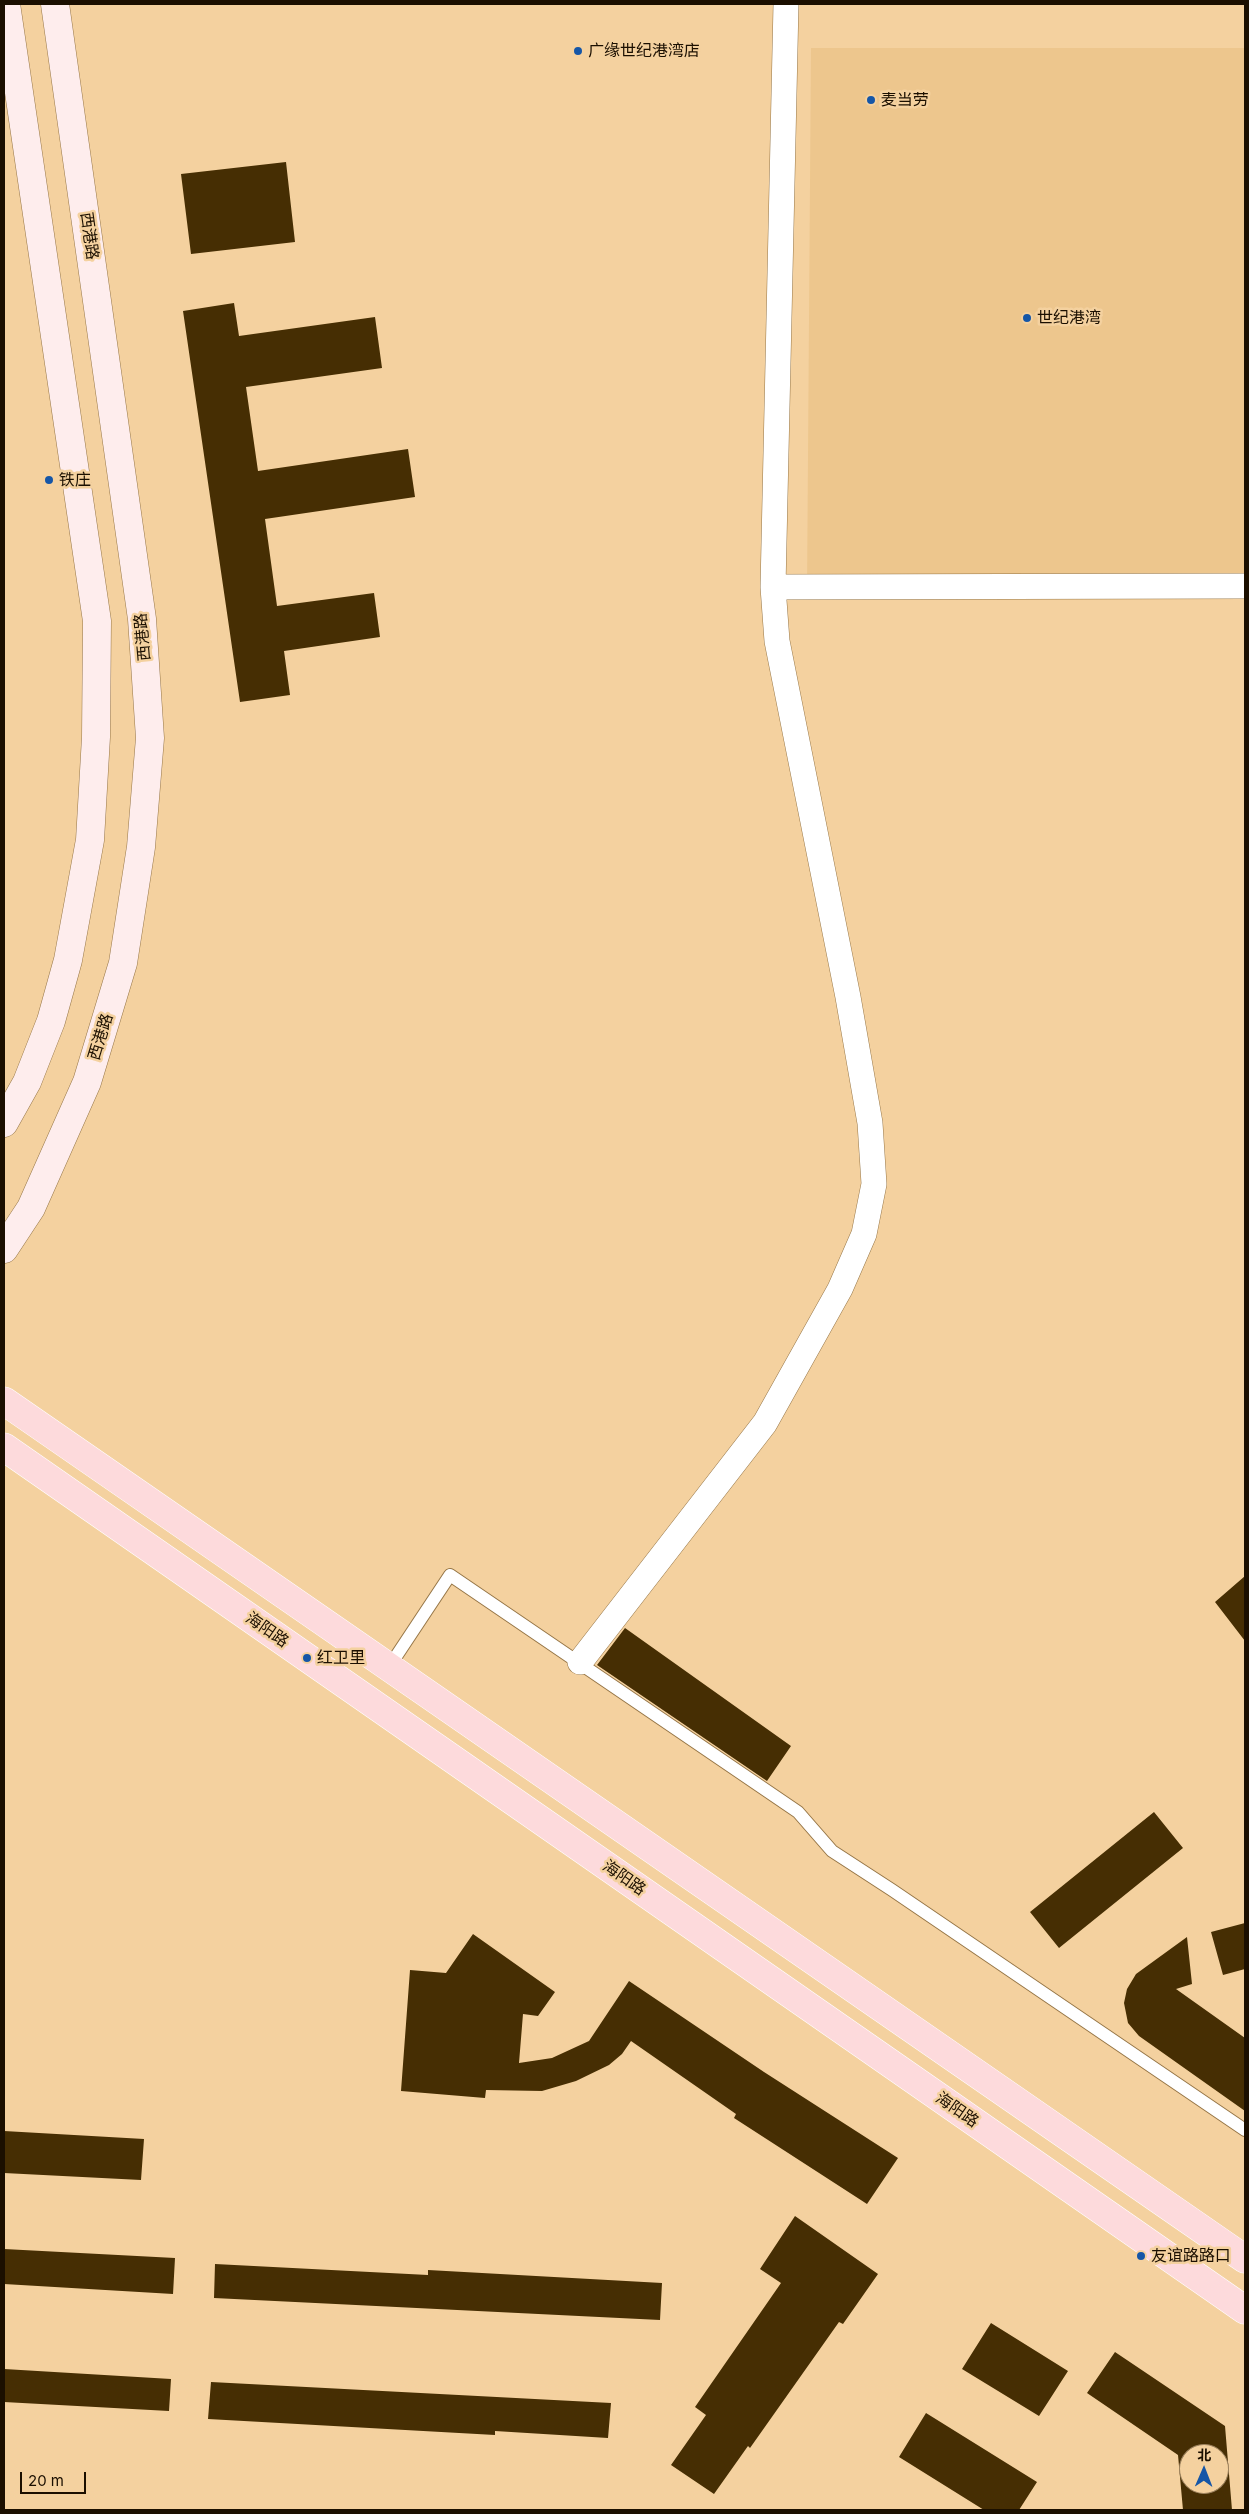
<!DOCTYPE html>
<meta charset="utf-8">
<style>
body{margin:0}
#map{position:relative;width:1249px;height:2514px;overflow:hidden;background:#f4d19f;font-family:Inter,"Noto Sans SC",sans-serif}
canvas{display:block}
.frame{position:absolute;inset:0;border:5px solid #1b0f00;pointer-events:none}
.north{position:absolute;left:1179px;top:2444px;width:50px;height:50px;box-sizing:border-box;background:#f4d19f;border:1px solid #9d835f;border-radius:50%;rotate:1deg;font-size:14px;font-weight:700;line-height:20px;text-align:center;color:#1b0f00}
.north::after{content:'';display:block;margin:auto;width:18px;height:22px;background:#1556a7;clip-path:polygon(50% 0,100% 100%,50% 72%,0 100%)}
.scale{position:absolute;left:20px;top:2472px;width:66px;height:22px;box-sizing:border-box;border:2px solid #1b0f00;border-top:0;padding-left:6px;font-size:15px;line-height:18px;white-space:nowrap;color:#1b0f00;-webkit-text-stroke:4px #f4d19f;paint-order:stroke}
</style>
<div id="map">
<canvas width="1249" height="2514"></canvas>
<div class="frame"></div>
<div class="north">北</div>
<div class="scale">20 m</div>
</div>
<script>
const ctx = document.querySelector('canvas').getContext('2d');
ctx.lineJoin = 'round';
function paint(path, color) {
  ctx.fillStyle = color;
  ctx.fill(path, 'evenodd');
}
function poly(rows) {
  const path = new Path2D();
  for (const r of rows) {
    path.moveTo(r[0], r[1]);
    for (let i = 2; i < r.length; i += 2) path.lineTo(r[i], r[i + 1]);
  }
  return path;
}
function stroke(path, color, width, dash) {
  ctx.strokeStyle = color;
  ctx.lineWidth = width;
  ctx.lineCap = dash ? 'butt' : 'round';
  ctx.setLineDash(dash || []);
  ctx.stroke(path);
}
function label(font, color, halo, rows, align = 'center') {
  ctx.font = font + ' Inter,"Noto Sans SC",sans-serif';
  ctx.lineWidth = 5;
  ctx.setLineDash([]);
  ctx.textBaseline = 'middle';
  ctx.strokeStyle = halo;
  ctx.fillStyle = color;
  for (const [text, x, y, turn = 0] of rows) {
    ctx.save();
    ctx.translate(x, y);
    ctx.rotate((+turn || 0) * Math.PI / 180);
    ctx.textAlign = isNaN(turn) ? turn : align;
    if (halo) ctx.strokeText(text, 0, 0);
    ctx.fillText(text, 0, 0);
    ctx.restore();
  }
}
paint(poly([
 [811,48,1245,48,1245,587,807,591]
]), '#edc68d');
paint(poly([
 [286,162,295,242,191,254,181,174],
 [234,303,239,336,375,317,382,368,246,387,258,471,408,449,415,497,265,519,277,606,374,593,380,637,284,651,290,695,240,702,183,311],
 [1245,1576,1245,1641,1215,1602],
 [625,1628,791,1746,767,1781,597,1665],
 [1154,1812,1183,1848,1059,1948,1030,1912],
 [1245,1923,1245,1969,1223,1975,1211,1932],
 [473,1934,555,1992,538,2016,523,2014,519,2063,552,2058,589,2041,629,1981,764,2072,898,2158,867,2204,734,2118,736,2114,631,2041,622,2054,609,2065,576,2081,542,2091,486,2090,485,2098,401,2091,410,1970,446,1973],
 [1187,1937,1192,1984,1176,1989,1245,2038,1245,2111,1139,2036,1128,2023,1124,2003,1127,1989,1136,1974],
 [4,2131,144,2139,141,2180,4,2173],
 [795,2216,878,2274,843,2324,839,2322,750,2448,748,2446,714,2494,671,2465,706,2415,695,2407,781,2283,760,2269],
 [4,2249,175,2258,173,2294,4,2284],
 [215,2264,428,2275,428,2270,662,2283,660,2320,214,2298],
 [991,2323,1068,2371,1039,2416,962,2369],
 [1115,2352,1225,2426,1232,2510,1183,2510,1178,2455,1087,2393],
 [1189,2454,1219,2454,1219,2484,1189,2484],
 [4,2369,171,2379,169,2411,4,2402],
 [211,2382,611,2403,608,2438,495,2431,495,2435,208,2419],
 [926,2413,1037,2482,1019,2510,984,2510,899,2457]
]), '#462e03');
const service = poly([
 [389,1667,450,1575,798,1812,832,1851,892,1890,1245,2130]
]);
const minor = poly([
 [773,587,1245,586],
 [580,1662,765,1423,840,1289,864,1234,874,1184,870,1123,848,997,777,641,773,587,786,4]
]);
const secondary = poly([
 [4,1123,27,1082,51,1021,68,960,90,840,96,737,97,621,6,4],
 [4,1249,31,1208,87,1082,123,963,141,847,150,738,142,619,55,4]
]);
const primary = poly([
 [4,1401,1245,2259],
 [4,1447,1245,2310]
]);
stroke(service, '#967647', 14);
stroke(minor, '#967647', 26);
stroke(secondary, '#967647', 29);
stroke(primary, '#fff', 29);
stroke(service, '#fff', 12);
stroke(minor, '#fff', 25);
stroke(secondary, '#feeded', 28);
stroke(primary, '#fddadc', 28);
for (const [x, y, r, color] of [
 [578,51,5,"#1556a7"],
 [871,100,5,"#1556a7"],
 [1027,318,5,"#1556a7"],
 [49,480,5,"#1556a7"],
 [307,1658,5,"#1556a7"],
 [1141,2256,5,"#1556a7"]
]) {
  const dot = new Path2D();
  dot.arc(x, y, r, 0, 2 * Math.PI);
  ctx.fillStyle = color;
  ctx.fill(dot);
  stroke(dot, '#f4d19f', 2);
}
label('16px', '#1b0f00', '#f4d19f', [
 ["广缘世纪港湾店",588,51],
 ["麦当劳",881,100],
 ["世纪港湾",1037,318],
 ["铁庄",59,480],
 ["红卫里",317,1658],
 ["友谊路路口",1151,2256]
], 'left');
label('16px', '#1b0f00', '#f4d19f', [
 ["西港路",89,236,82],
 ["西港路",143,637,-95],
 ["西港路",101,1037,-73],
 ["海阳路",267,1630,35],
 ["海阳路",624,1878,35],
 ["海阳路",957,2110,35]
]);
</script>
